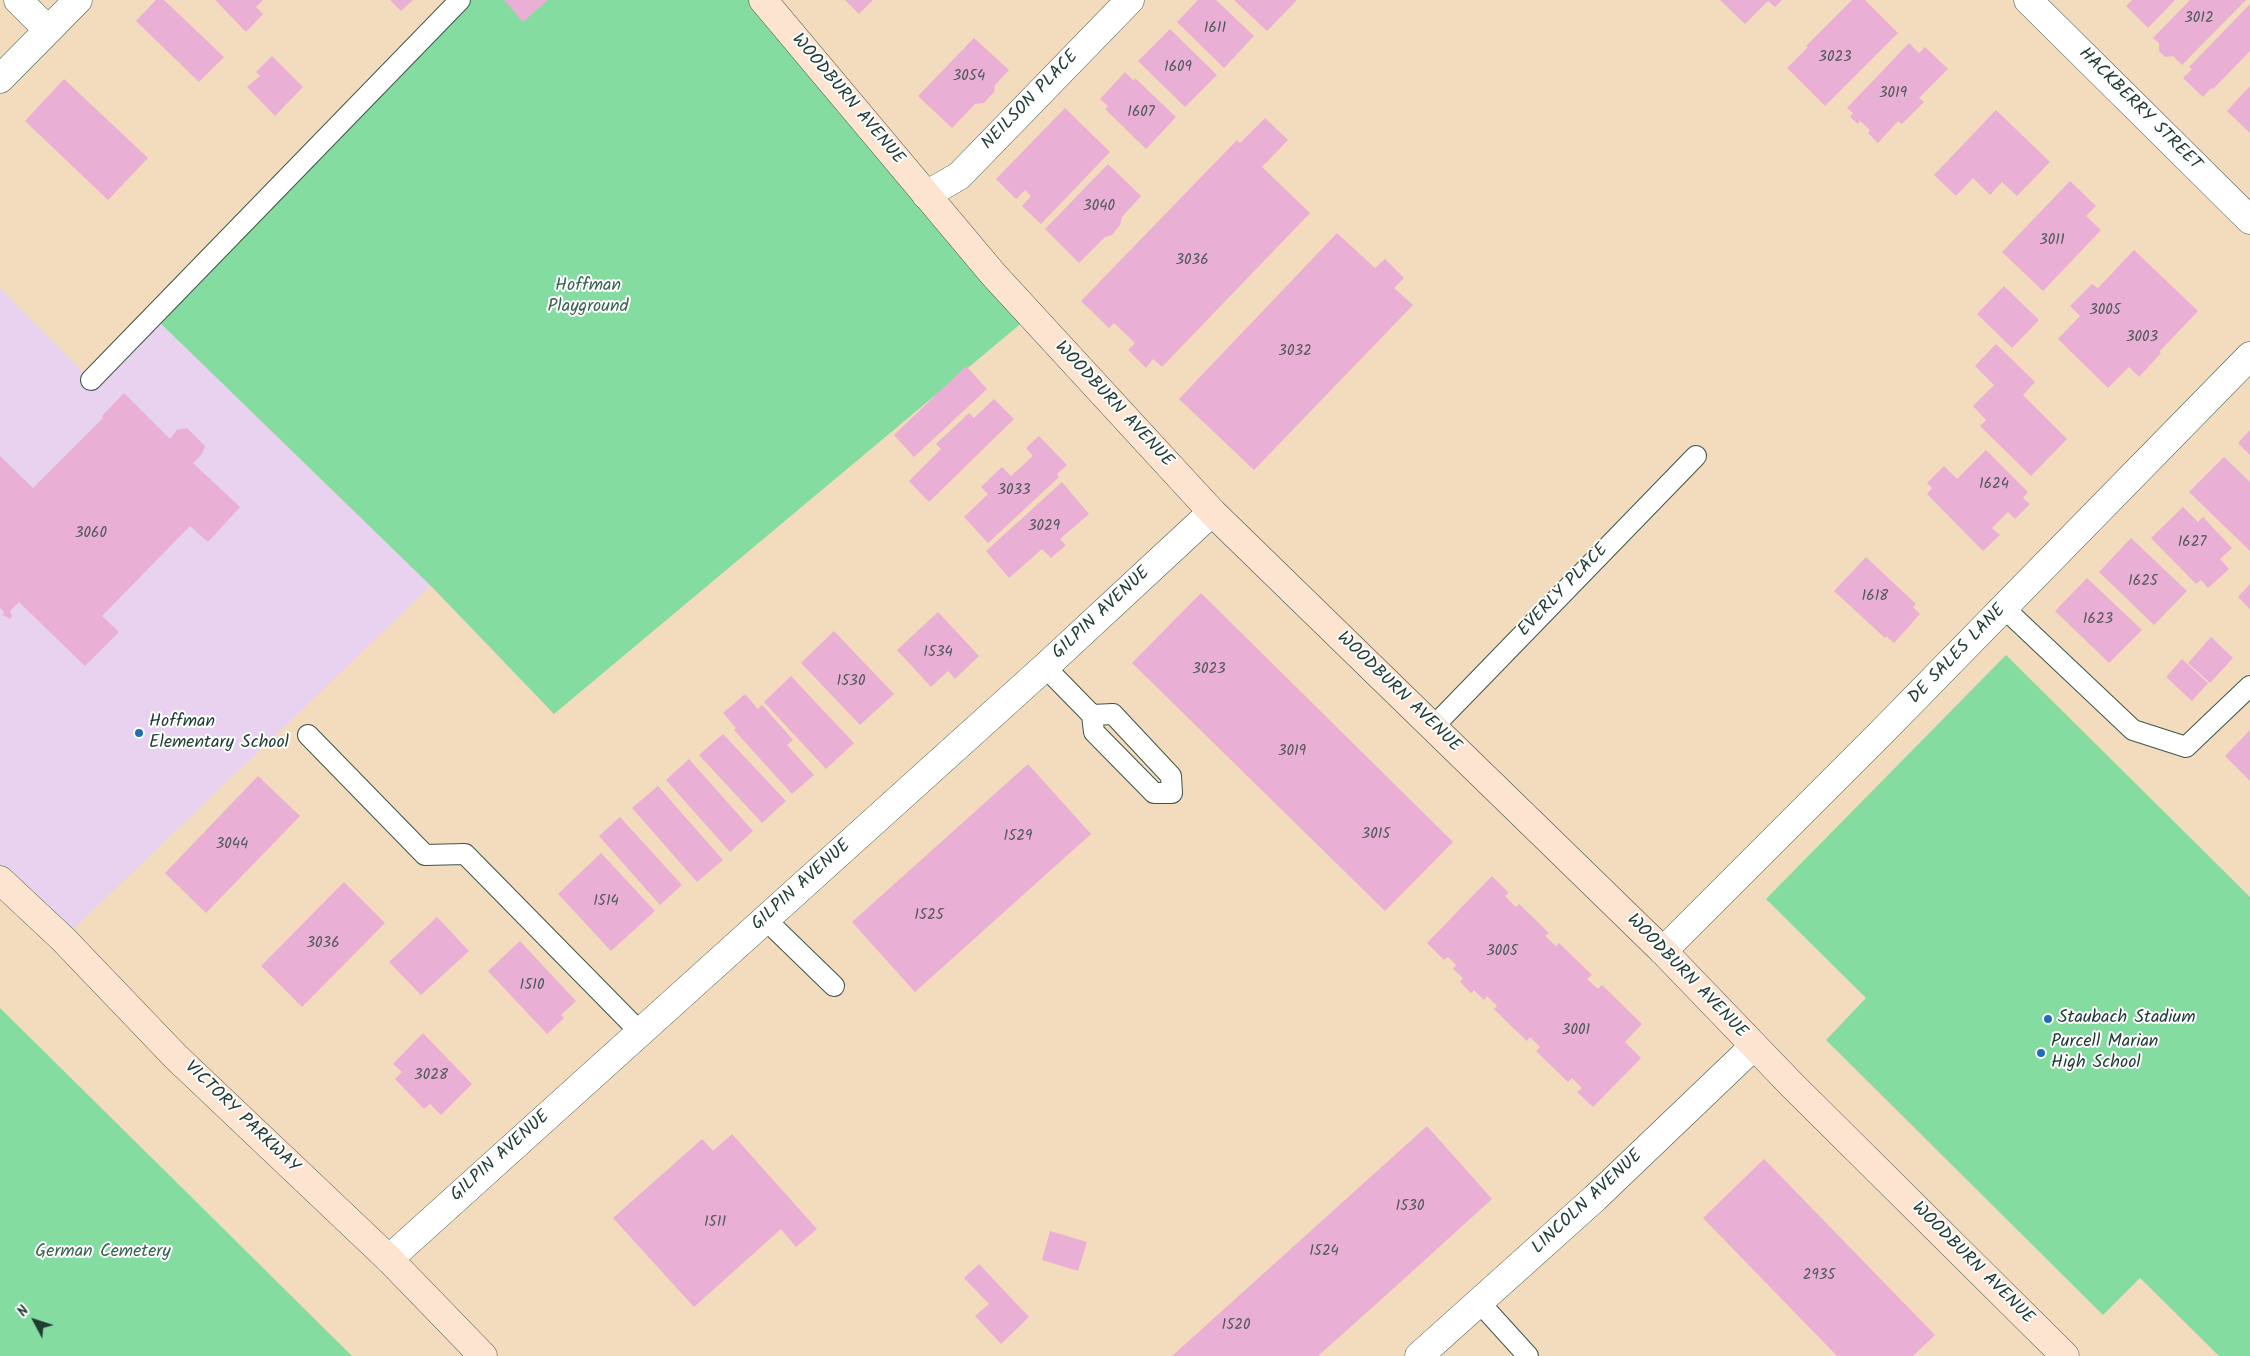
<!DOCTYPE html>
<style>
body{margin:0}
#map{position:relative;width:2250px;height:1356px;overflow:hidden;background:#f3dcbe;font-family:Kalam,sans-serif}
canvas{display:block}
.north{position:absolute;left:10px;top:1296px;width:50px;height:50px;-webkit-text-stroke:4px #fff;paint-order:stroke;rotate:310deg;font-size:14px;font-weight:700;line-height:20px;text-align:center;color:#1f3d34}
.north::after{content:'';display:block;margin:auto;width:18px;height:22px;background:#1f3d34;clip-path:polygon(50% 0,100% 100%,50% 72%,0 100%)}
</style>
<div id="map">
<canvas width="2250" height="1356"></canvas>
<div class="north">N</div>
</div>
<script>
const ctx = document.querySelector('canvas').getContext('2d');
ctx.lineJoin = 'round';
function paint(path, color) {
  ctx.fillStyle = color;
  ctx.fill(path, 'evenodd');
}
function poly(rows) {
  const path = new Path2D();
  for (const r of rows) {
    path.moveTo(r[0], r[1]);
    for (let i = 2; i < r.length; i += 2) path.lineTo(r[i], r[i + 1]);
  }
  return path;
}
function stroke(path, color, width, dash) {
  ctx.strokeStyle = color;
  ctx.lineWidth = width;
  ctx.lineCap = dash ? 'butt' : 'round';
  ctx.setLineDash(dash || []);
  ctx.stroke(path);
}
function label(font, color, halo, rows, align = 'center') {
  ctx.font = font + ' Kalam,sans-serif';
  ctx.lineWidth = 4;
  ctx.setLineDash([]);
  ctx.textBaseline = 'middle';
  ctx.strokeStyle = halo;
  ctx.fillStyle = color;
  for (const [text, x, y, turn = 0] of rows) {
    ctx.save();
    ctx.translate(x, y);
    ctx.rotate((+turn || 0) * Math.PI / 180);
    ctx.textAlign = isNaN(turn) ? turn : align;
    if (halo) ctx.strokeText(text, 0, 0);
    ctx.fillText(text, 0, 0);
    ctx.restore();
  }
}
paint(poly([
 [0,288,91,380,153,316,431,586,63,939,0,880]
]), '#e8d2ef');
paint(poly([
 [460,0,763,0,1030,316,554,714,431,586,153,316],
 [2006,655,2250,897,2250,1356,2219,1356,2140,1278,2103,1315,1826,1040,1866,998,1766,899],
 [0,1008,157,1163,352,1356,0,1356]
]), '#84dca0');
paint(poly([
 [156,0,164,0,224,57,199,82,136,21],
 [215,0,263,0,256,7,263,14,246,32],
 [390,0,413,0,401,11],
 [504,0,548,0,523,22],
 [845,0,873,0,859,14],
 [1198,0,1216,0,1254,36,1224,68,1177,22],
 [1234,0,1297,0,1267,31],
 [1720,0,1782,0,1775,7,1768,1,1745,24],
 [1852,0,1865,0,1898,33,1825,106,1787,68,1808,47,1806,46],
 [2132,0,2175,0,2148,28,2126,6],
 [2190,0,2246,0,2182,65,2173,56,2165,57,2159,51,2159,43,2153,38],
 [2250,4,2250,51,2213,89,2211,88,2203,97,2183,78,2192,69,2189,67],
 [1170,29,1217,75,1185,107,1138,61],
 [974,38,1009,70,995,85,994,92,984,103,975,104,952,128,918,96],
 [1909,43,1919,53,1925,47,1948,69,1919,98,1924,102,1902,124,1898,121,1878,143,1868,133,1870,130,1860,121,1858,124,1850,117,1853,113,1847,108],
 [272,56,303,87,275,116,247,87,260,76,256,72],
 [1125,72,1134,81,1135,78,1176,117,1146,149,1105,109,1108,106,1100,99],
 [64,79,148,158,108,200,25,121],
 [2250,86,2250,133,2227,111],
 [1065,108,1110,152,1041,224,1022,206,1031,196,1025,190,1016,199,996,179],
 [1996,110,2050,162,2017,196,2002,182,1990,195,1973,178,1956,196,1934,175],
 [1265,118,1288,140,1262,167,1310,213,1162,367,1153,359,1146,368,1128,350,1135,343,1114,323,1109,328,1081,301,1237,140,1240,143],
 [1108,164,1141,196,1122,217,1120,225,1112,235,1105,237,1079,263,1045,229],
 [2070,181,2096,206,2086,216,2101,230,2043,291,2002,252],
 [1337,233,1375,268,1385,259,1404,278,1394,288,1413,305,1254,470,1179,399],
 [2134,250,2198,311,2159,352,2161,353,2139,377,2129,367,2108,388,2058,339,2080,316,2070,306,2092,284,2098,288],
 [2004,286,2039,320,2012,348,1977,314],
 [1996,344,2035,382,2023,395,2067,439,2031,476,1980,426,1986,420,1973,406,1994,385,1975,366],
 [966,366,987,389,914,457,894,435],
 [124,393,170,439,177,430,187,428,205,446,202,454,193,463,240,507,208,542,190,526,102,616,119,632,85,666,19,602,10,611,12,616,10,619,3,615,4,612,0,608,0,456,33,488,103,418,102,416],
 [994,399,1014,419,929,502,909,481,941,449,936,444,969,413,974,418],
 [2250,430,2250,455,2238,443],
 [1039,436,1067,465,1057,474,1059,477,988,543,964,517,988,494,981,487,1002,467,1011,476,1033,456,1026,448],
 [1986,450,2028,492,2023,498,2030,504,2015,519,2008,512,1992,528,2000,535,1983,551,1927,494,1932,488,1927,483,1944,466,1957,479],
 [2224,457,2250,482,2250,551,2189,492],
 [1062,482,1089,514,1060,539,1066,545,1051,558,1042,549,1009,578,986,551],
 [2183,507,2198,522,2203,517,2232,548,2220,559,2229,569,2208,588,2201,580,2196,584,2151,538],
 [2131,538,2187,591,2154,625,2099,572],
 [1866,557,1916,604,1913,607,1920,614,1894,643,1886,636,1885,638,1834,591],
 [2087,578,2142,630,2109,663,2055,611],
 [2250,584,2250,609,2238,597],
 [1201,593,1453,842,1385,911,1132,663],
 [938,612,979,656,955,679,948,671,931,687,897,650],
 [834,631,894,694,860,725,801,663],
 [2211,637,2233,658,2210,683,2188,663],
 [2182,659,2208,683,2192,701,2166,677],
 [791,676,854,743,826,769,764,702],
 [745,694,758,709,762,705,793,740,787,745,814,775,792,794,734,730,736,728,723,713],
 [2250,730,2250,781,2225,756],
 [723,734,786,801,762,823,699,755],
 [689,759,753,831,730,852,666,780],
 [1028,764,1091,834,915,992,852,922],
 [258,776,300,816,206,913,165,873],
 [658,786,723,860,697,882,632,808],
 [620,817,682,885,660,905,599,836],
 [601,853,655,911,611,951,558,894],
 [1492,876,1509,893,1505,896,1516,907,1519,904,1549,933,1545,936,1556,946,1559,943,1592,975,1587,979,1598,989,1602,985,1642,1024,1625,1042,1641,1058,1593,1107,1577,1092,1582,1088,1572,1078,1568,1082,1536,1051,1540,1047,1530,1037,1527,1041,1510,1025,1494,1009,1497,1006,1487,996,1484,1000,1474,990,1471,993,1460,982,1463,978,1453,969,1456,965,1448,957,1444,960,1427,943],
 [344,882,385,923,302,1007,261,966],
 [437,917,469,951,421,995,389,962],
 [520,941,576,1001,561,1015,564,1018,547,1034,488,971],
 [423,1033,472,1084,441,1115,430,1104,424,1109,395,1079,402,1072,393,1064],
 [1427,1126,1492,1199,1394,1288,1318,1356,1172,1356],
 [732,1134,817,1229,796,1247,781,1229,694,1307,613,1218,702,1139,713,1151],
 [1764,1159,1935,1335,1913,1356,1837,1356,1703,1218],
 [1050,1231,1087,1242,1078,1271,1042,1260],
 [979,1264,1029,1317,1001,1344,975,1316,989,1304,964,1278]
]), '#e9afd4');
const lane = poly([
 [91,380,460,0],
 [2004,608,2133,730,2186,747,2250,686],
 [1045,667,1092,715,1094,732,1154,793,1172,793,1171,776,1113,714,1092,715],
 [1433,727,1696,456],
 [308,735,425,855,465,854,640,1032],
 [765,919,834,986],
 [1479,1302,1528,1356]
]);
const street = poly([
 [18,0,48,30],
 [2028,0,2250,220],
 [0,79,78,0],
 [926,195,959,176,1130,0],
 [1663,951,1881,733,2250,356],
 [389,1259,1045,667,1212,512],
 [1419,1356,1595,1198,1754,1046]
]);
const secondary = poly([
 [763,0,993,274,1212,512,1663,951,1791,1084,2065,1356],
 [0,880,63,939,176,1057,389,1259,483,1356]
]);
stroke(lane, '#3f5549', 22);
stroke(street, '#3f5549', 29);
stroke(secondary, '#3f5549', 29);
stroke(lane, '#fff', 20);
stroke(street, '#fff', 28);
stroke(secondary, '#fde4d1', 28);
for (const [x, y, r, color] of [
 [139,733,5,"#1f6fb2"],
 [2048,1019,5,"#1f6fb2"],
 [2041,1053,5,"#1f6fb2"]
]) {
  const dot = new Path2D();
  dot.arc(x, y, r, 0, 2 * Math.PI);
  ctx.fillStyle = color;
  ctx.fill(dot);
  stroke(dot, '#fff', 2);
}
label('15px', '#525a5c', null, [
 ["3012",2199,19],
 ["1611",1215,29],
 ["3023",1835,58],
 ["1609",1178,68],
 ["3054",969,77],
 ["3019",1893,94],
 ["1607",1141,113],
 ["3040",1099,207],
 ["3011",2052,241],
 ["3036",1192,261],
 ["3005",2105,311],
 ["3003",2142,338],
 ["3032",1295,352],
 ["1624",1994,485],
 ["3033",1014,491],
 ["3029",1044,527],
 ["3060",91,534],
 ["1627",2192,543],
 ["1625",2143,582],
 ["1618",1875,597],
 ["1623",2098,620],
 ["1534",938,653],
 ["3023",1209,670],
 ["1530",851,682],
 ["3019",1292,752],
 ["3015",1376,835],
 ["1529",1018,837],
 ["3044",232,845],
 ["1514",606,902],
 ["1525",929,916],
 ["3036",323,944],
 ["3005",1502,952],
 ["1510",532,986],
 ["3001",1576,1031],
 ["3028",431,1076],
 ["1530",1410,1207],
 ["1511",715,1223],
 ["1524",1324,1252],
 ["2935",1819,1276],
 ["1520",1236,1326]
]);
label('18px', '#1f3d34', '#fff', [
 ["WOODBURN AVENUE",847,100,50],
 ["NEILSON PLACE",1031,101,-46],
 ["HACKBERRY STREET",2139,110,45],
 ["WOODBURN AVENUE",1113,405,47],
 ["EVERLY PLACE",1564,591,-46],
 ["GILPIN AVENUE",1102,614,-43],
 ["DE SALES LANE",1958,655,-46],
 ["WOODBURN AVENUE",1398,693,44],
 ["GILPIN AVENUE",802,886,-42],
 ["WOODBURN AVENUE",1686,977,46],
 ["VICTORY PARKWAY",241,1118,44],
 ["GILPIN AVENUE",501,1157,-42],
 ["LINCOLN AVENUE",1588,1203,-43],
 ["WOODBURN AVENUE",1972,1264,45]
]);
label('18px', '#38654f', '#fff', [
 ["Hoffman",588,287],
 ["Playground",588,308],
 ["German Cemetery",103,1253]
]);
label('18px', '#1f3d34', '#fff', [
 ["Hoffman",149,723],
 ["Elementary School",149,744],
 ["Staubach Stadium",2058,1019],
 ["Purcell Marian",2051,1043],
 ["High School",2051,1064]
], 'left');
</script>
